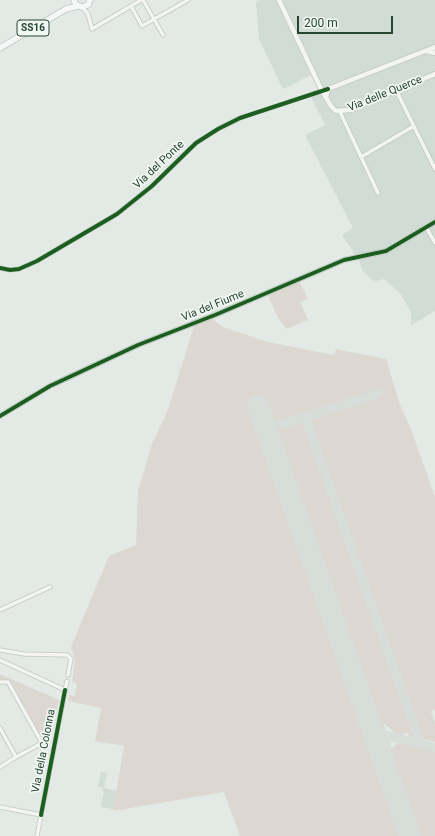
<!DOCTYPE html>
<style>
body{margin:0}
#map{position:relative;width:435px;height:836px;overflow:hidden;background:#e3e9e5;font-family:Roboto,sans-serif}
canvas{display:block}
.scale{position:absolute;left:297px;top:16px;width:96px;height:18px;box-sizing:border-box;border:2px solid #274531;border-top:0;padding-left:5px;font-size:12px;line-height:14px;white-space:nowrap;color:#274531;-webkit-text-stroke:3px #f1f8f3;paint-order:stroke}
</style>
<div id="map">
<canvas width="435" height="836"></canvas>
<div class="scale">200 m</div>
</div>
<script>
const ctx = document.querySelector('canvas').getContext('2d');
ctx.lineJoin = 'round';
function paint(path, color) {
  ctx.fillStyle = color;
  ctx.fill(path, 'evenodd');
}
function poly(rows) {
  const path = new Path2D();
  for (const r of rows) {
    path.moveTo(r[0], r[1]);
    for (let i = 2; i < r.length; i += 2) path.lineTo(r[i], r[i + 1]);
  }
  return path;
}
function stroke(path, color, width, dash) {
  ctx.strokeStyle = color;
  ctx.lineWidth = width;
  ctx.lineCap = dash ? 'butt' : 'round';
  ctx.setLineDash(dash || []);
  ctx.stroke(path);
}
function label(font, color, halo, rows, align = 'center') {
  ctx.font = font + ' Roboto,sans-serif';
  ctx.lineWidth = 3.5;
  ctx.setLineDash([]);
  ctx.textBaseline = 'middle';
  ctx.strokeStyle = halo;
  ctx.fillStyle = color;
  for (const [text, x, y, turn = 0] of rows) {
    ctx.save();
    ctx.translate(x, y);
    ctx.rotate((+turn || 0) * Math.PI / 180);
    ctx.textAlign = isNaN(turn) ? turn : align;
    if (halo) ctx.strokeText(text, 0, 0);
    ctx.fillText(text, 0, 0);
    ctx.restore();
  }
}
paint(poly([
 [259,0,435,0,435,311,411,325,411,313,401,294,384,279,376,281,372,280,362,270,359,260,342,235,353,228,305,135,325,125,309,93,318,89,311,75,283,89,259,39,256,2],
 [101,772,107,773,104,788,117,791,113,809,101,807,104,791,102,790,103,787,98,787]
]), '#d1dcd4');
paint(poly([
 [299,281,308,299,300,302,308,320,286,329,277,316,268,295],
 [211,318,223,327,268,342,334,355,336,349,386,359,400,405,411,429,435,497,435,710,431,712,435,723,435,742,410,737,407,733,404,733,402,736,398,735,383,723,392,749,395,745,399,743,435,752,435,836,240,836,224,792,113,811,124,746,95,741,101,708,68,701,69,695,75,696,77,683,72,682,75,660,71,647,109,556,136,545,138,491,152,444,168,410,194,326],
 [0,674,59,700,50,741,45,743,11,682,0,679]
]), '#dcd8d1');
stroke(poly([
 [305,417,421,745],
 [281,424,378,394],
 [374,732,435,748]
]), '#d7ddd9', 9);
stroke(poly([
 [258,406,410,836]
]), '#d7ddd9', 22);
const minor = poly([
 [143,0,163,35],
 [131,6,142,26,188,0],
 [82,7,88,14,92,29,141,0],
 [396,90,435,169],
 [340,112,378,193],
 [361,157,414,126],
 [426,227,435,243],
 [0,268,10,270,19,269,37,261,117,214,152,186,196,143,218,129,240,118,328,89],
 [0,610,50,587],
 [0,650,24,654,67,655,71,659,68,675],
 [0,660,65,690],
 [0,682,8,682,42,743,16,757,0,728],
 [0,767,16,757],
 [0,807,41,815],
 [37,836,67,681]
]);
const tertiary = poly([
 [279,0,322,91,331,106,336,111,350,110,435,74],
 [426,51,435,53],
 [326,97,328,89,435,47],
 [0,416,50,386,138,345,215,315,344,260,386,251,435,222]
]);
const primary = poly([
 [74,0,76,5,82,7,88,5,90,0],
 [0,48,66,9,78,6]
]);
stroke(minor, '#c1c7c3', 5);
stroke(tertiary, '#c1c7c3', 6);
stroke(primary, '#bfc7c2', 7);
stroke(minor, '#f3f5f3', 3.5);
stroke(tertiary, '#f3f5f3', 4.5);
stroke(primary, '#f6f7f7', 5.5);
stroke(poly([
 [0,268,10,270,19,269,37,261,117,214,152,186,196,143,218,129,240,118,328,89],
 [0,416,50,386,138,345,215,315,344,260,386,251,435,222],
 [41,815,65,690]
]), '#1b5e20', 4);
for (const [x, y, w] of [
 [33,28,32]
]) {
  const box = new Path2D();
  box.roundRect(x - w / 2, y - 8, w, 16, 3);
  ctx.fillStyle = '#f1f8f3';
  ctx.fill(box);
  stroke(box, '#274531', 1);
}
label('bold 10px', '#274531', null, [
 ["SS16",33,28]
]);
label('11px', '#274531', '#f1f8f3', [
 ["Via delle Querce",385,94,-22],
 ["Via del Ponte",159,165,-43],
 ["Via del Fiume",213,306,-22],
 ["Via della Colonna",44,751,-79]
]);
</script>
